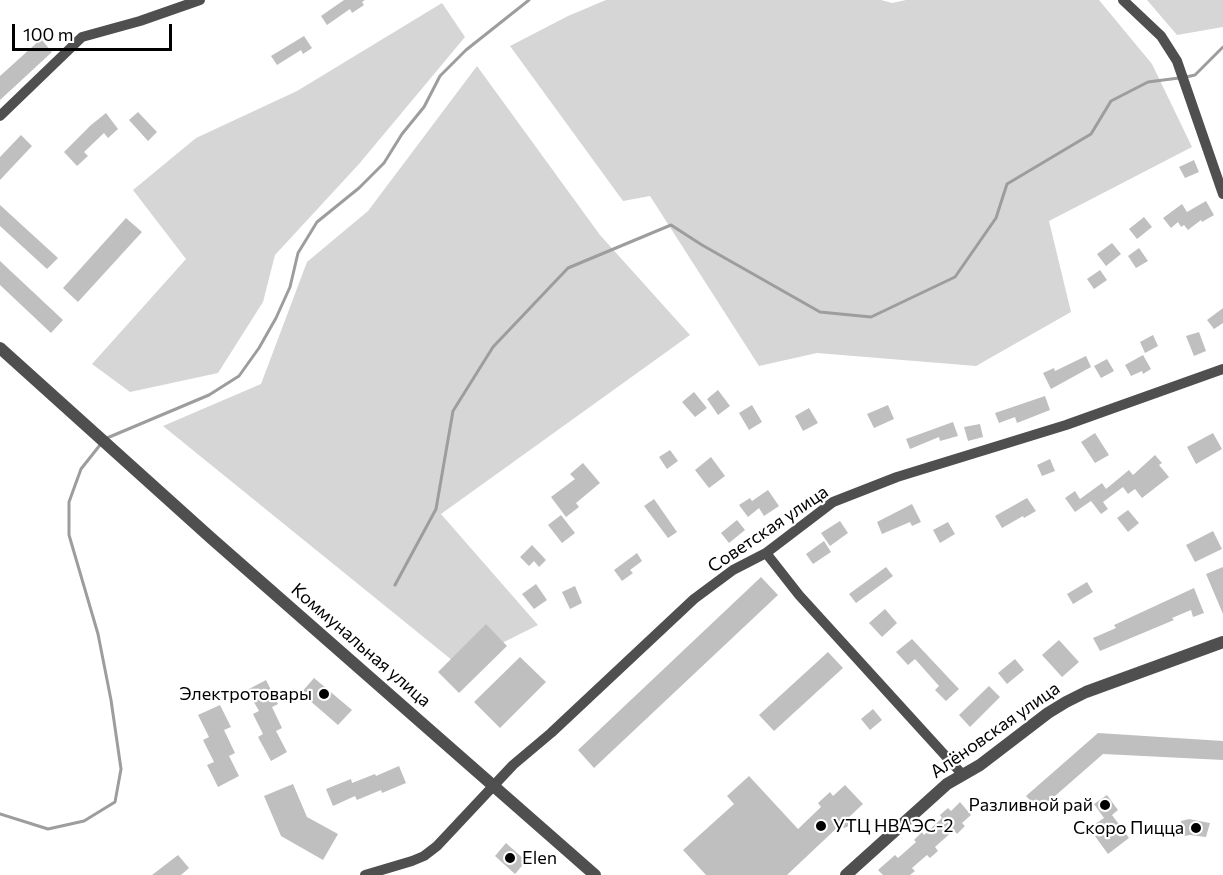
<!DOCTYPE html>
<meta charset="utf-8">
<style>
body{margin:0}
#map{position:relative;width:1223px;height:875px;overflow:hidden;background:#fff;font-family:Commissioner,sans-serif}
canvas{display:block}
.scale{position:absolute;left:12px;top:24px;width:160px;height:27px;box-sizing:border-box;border:3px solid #000;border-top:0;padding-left:8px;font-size:18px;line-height:21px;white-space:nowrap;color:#000;-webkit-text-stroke:4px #fff;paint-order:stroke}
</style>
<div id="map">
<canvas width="1223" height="875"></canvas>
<div class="scale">100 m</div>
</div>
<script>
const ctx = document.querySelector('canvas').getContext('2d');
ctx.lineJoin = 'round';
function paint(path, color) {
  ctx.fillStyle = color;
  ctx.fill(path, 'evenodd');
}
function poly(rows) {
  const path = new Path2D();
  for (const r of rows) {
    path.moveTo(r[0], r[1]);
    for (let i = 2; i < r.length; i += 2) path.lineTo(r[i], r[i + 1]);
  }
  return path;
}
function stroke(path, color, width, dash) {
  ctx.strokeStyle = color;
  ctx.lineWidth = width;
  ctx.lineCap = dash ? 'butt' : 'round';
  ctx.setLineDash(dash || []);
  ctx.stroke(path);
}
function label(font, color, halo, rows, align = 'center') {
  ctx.font = font + ' Commissioner,sans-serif';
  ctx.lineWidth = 4.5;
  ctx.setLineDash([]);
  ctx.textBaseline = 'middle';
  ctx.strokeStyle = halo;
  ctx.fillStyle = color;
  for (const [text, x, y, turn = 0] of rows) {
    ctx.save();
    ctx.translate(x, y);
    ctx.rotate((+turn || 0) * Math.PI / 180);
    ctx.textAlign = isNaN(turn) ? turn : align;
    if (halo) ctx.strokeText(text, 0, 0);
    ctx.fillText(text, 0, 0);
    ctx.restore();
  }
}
paint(poly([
 [606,0,881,0,892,3,906,0,1099,0,1152,64,1192,147,1049,221,1071,312,976,366,817,353,759,366,650,196,623,201,510,46,568,16],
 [1147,0,1223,0,1223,27,1177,35],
 [442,3,465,37,359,164,275,255,263,302,218,373,130,392,92,364,186,259,133,190,196,138,297,91],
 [477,66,600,235,690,335,441,514,538,625,458,665,163,426,261,384,307,262,368,211]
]), '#d6d6d6');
stroke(poly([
 [1186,77,1195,75,1223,47],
 [107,438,209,395,239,376,259,348,276,318,290,287,298,253,317,222,359,188,384,163,402,134,424,107,440,76,466,50,529,0],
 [395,585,436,509,453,411,493,347,568,268,671,225,702,245,820,312,871,317,955,277,996,218,1007,184,1091,134,1111,101,1148,82,1179,78],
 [0,814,48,829,84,821,115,802,121,769,111,700,98,634,69,535,69,502,81,469,100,445]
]), '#9d9d9d', 3);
paint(poly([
 [344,0,365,0,362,2,364,5,352,13,350,9,327,25,321,16],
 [304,36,312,48,303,54,301,50,277,65,271,56],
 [41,39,52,52,0,100,0,76],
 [138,112,157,132,148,141,129,120],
 [106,113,118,129,108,138,104,133,84,152,88,156,77,166,64,152,91,125],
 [21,135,32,146,0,180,0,157],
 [1194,160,1199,172,1185,178,1179,167],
 [1206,201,1214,215,1202,222,1201,220,1188,230,1184,225,1181,227,1178,222,1171,228,1163,218,1182,204,1187,212],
 [0,205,58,258,47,269,0,226],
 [1144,217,1152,227,1137,239,1129,229],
 [126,218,142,232,78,302,63,288],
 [1112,243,1121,254,1106,266,1097,254],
 [1139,248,1148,261,1136,268,1128,256],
 [0,261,63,320,51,333,0,285],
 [1100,270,1107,280,1094,289,1087,279],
 [1223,308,1223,323,1214,329,1207,320],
 [1199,332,1206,351,1194,356,1186,336],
 [1153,335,1158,346,1145,353,1140,342],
 [1143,355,1151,369,1143,374,1142,371,1131,376,1125,365],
 [1086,356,1091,367,1051,389,1043,373,1054,368,1055,371],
 [1107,359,1114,371,1101,378,1094,366],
 [718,390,730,406,718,415,707,399],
 [694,392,707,408,695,417,682,402],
 [1045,396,1050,410,1017,423,1015,417,999,423,995,413],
 [752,405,762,422,749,430,739,413],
 [888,405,894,419,874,428,867,414],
 [809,408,818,423,803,431,795,416],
 [953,422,958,436,940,441,939,437,910,449,906,439],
 [980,424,983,437,968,441,964,427],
 [1095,433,1109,455,1095,463,1081,442],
 [1213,433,1222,449,1196,464,1187,447],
 [670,450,678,461,667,469,659,457],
 [1155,455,1162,463,1159,465,1169,477,1142,498,1135,489,1128,494,1123,487,1103,502,1108,509,1101,514,1091,501,1075,512,1065,498,1075,491,1080,499,1102,483,1106,489,1129,470,1133,475],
 [711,457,725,476,709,488,695,470],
 [1050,459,1055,471,1042,476,1037,465],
 [583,463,600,483,576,503,579,507,566,517,551,497,575,479,570,474],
 [768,490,779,506,764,516,759,508,748,517,739,505,750,498,752,501],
 [1027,498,1036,511,1024,518,1023,516,1002,528,995,516],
 [654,499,677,532,668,538,644,506],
 [912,504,921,522,912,526,910,522,882,534,877,522],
 [1128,510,1139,523,1128,532,1117,518],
 [561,515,575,533,562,543,548,525],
 [737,520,745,530,729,543,721,533],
 [840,521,848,533,830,546,821,533],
 [948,522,955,534,940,543,933,530],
 [1213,531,1222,549,1195,562,1186,545],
 [824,541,831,552,813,564,806,554],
 [532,545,546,560,539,567,534,561,529,566,520,557],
 [637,553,642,561,630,570,633,573,622,581,614,570],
 [886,567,893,576,856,603,849,594],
 [1223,567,1223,614,1206,574],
 [761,577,778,595,594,768,578,750],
 [1087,582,1093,592,1073,604,1067,594],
 [536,584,547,600,534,609,522,594],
 [575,586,582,603,570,609,562,592],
 [1194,588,1204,613,1193,617,1191,610,1172,618,1174,620,1100,651,1093,638,1116,628,1114,625],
 [885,609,897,623,882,637,869,623],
 [486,624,507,646,459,693,438,672],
 [912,639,959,689,946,701,935,690,939,686,915,659,908,665,896,652],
 [1059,640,1079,662,1062,677,1042,655],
 [828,652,843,668,774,731,759,715],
 [520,657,546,682,500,728,474,702],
 [1015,659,1024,670,1007,684,998,673],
 [314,678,352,710,338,725,301,693],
 [266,680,278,704,272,707,282,728,276,731,287,752,271,761,258,737,263,734,253,714,259,711,247,690],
 [989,686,1000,697,970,727,959,715],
 [220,705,231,727,224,730,235,753,229,756,239,776,218,787,207,765,214,762,203,740,209,737,198,715],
 [873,709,882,720,870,730,861,719],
 [1098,733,1223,741,1223,760,1103,754,1039,810,1026,796],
 [399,766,406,783,382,793,381,790,357,800,355,796,333,806,326,789,351,779,352,783,375,774,376,776],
 [749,776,798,829,821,807,818,803,830,792,833,796,845,785,863,804,848,818,851,822,849,826,844,828,840,825,787,875,706,875,683,850,734,804,727,796],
 [293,784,307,817,338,834,323,860,281,836,264,796],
 [1107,795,1118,810,1112,815,1129,838,1108,854,1089,828,1104,818,1094,804],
 [960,802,971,815,962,823,965,826,957,834,954,830,935,847,938,851,930,858,927,855,912,868,915,871,910,875,883,875,878,870,895,855,898,858,916,842,914,840,922,832,924,835,942,818,940,815,948,808,951,811],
 [1189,819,1210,823,1206,837,1190,835,1184,836,1181,821],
 [506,843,526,861,515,874,495,856],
 [178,855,189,868,181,875,152,875]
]), '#bfbfbf');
stroke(poly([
 [1123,0,1161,36,1177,61,1223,194],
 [0,116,82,37,140,21,200,0],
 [766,553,799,595,962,774],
 [365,875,412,861,424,856,437,846,513,765,551,733,694,599,733,570,766,553,833,502,897,477,1066,425,1223,369]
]), '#4f4f4f', 10);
stroke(poly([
 [0,348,211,538,595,875],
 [846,875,947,784,980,765,1048,713,1066,702,1086,692,1223,642]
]), '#4f4f4f', 12);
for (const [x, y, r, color] of [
 [324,694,6,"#000"],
 [1105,805,6,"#000"],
 [821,826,6,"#000"],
 [1196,828,6,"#000"],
 [510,858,6,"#000"]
]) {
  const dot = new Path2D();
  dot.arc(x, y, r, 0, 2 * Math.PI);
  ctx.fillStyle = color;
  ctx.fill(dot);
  stroke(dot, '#fff', 2);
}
label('18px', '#000', '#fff', [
 ["Советская улица",768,529,-34],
 ["Коммунальная улица",361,645,41],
 ["Алёновская улица",995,730,-35]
]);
label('18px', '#000', '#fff', [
 ["Электротовары",312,694],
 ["Разливной рай",1093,805],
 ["УТЦ НВАЭС-2",833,826,"left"],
 ["Скоро Пицца",1184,828],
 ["Elen",522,858,"left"]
], 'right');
</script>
